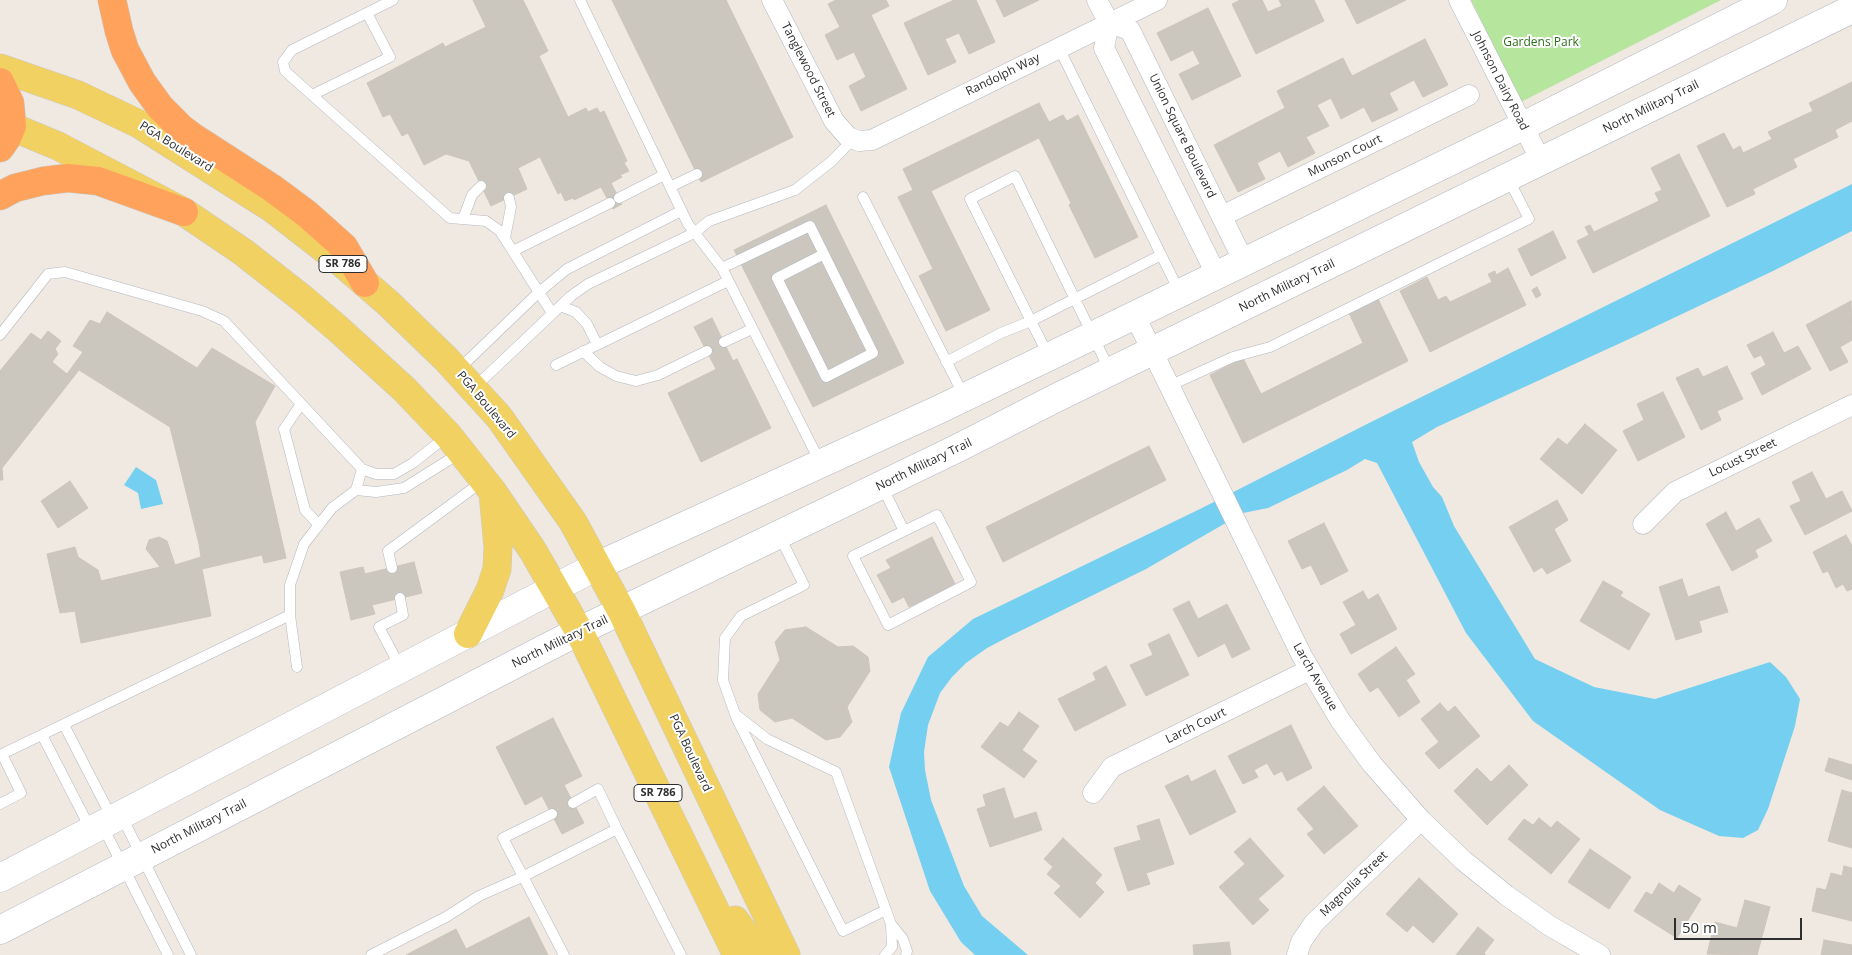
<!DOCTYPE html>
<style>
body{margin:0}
#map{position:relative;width:1852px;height:955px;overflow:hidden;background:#efe9e1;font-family:"Open Sans",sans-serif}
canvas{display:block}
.scale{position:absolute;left:1674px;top:918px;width:128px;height:22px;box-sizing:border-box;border:2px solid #2e2e2e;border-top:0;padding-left:6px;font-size:15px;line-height:18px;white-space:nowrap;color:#2e2e2e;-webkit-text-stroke:4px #fff;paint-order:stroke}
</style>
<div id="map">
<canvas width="1852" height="955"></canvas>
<div class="scale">50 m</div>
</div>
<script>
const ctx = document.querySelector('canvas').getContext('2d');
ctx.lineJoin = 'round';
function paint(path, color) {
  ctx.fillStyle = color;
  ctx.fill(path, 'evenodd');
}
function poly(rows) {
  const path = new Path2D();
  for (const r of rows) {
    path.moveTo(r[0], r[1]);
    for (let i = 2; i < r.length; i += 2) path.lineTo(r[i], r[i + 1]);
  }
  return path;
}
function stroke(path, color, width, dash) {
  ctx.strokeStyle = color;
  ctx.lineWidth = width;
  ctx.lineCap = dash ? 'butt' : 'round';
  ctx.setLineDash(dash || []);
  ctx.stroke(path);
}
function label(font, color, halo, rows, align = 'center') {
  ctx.font = font + ' "Open Sans",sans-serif';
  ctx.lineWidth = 4;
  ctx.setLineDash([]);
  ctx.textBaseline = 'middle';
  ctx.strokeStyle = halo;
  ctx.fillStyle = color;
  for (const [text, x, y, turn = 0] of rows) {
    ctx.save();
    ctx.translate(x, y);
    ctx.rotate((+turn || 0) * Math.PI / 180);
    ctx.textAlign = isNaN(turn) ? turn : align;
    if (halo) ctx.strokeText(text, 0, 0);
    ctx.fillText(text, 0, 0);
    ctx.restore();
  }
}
paint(poly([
 [1471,0,1721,0,1521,102]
]), '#b6e59e');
paint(poly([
 [1852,184,1852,231,1773,271,1627,340,1437,427,1412,442,1419,462,1433,487,1442,497,1454,526,1535,659,1594,687,1655,699,1770,662,1786,677,1800,699,1795,726,1768,809,1758,830,1743,838,1719,836,1660,810,1533,721,1466,633,1377,463,1365,459,1347,470,1268,508,1243,513,1146,569,1010,636,987,648,966,663,952,677,940,693,928,725,924,752,925,770,931,800,964,886,982,916,1028,955,975,955,961,942,930,891,889,767,901,713,928,657,973,619,1200,509,1373,421],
 [136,467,156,480,163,504,141,509,138,493,124,485]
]), '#75cff0');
const building = poly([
 [473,0,523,0,548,51,539,56,568,117,586,108,588,112,597,108,600,113,604,111,627,161,624,163,629,171,620,175,622,177,611,183,622,204,613,209,601,187,574,200,573,198,565,201,561,192,558,194,540,157,518,168,527,189,491,206,469,161,446,154,424,165,408,133,402,136,390,114,383,117,367,83,443,43,445,47,486,27,473,0],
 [612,0,726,0,793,137,701,182,612,0],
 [836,0,886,0,889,6,871,15,907,89,861,111,849,86,866,77,854,52,837,60,825,35,840,27,828,4,836,0],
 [954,0,976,0,995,42,969,54,959,33,945,39,956,62,928,75,904,23,954,0],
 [996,0,1039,0,1004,17,996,0],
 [1240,0,1262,0,1268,12,1282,6,1279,0,1314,0,1324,21,1256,54,1232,4,1240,0],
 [1345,0,1406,0,1357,24,1345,0],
 [1208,8,1241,76,1192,100,1179,74,1200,64,1193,50,1171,61,1157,33,1208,8],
 [1425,39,1448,85,1423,97,1414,80,1389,93,1398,110,1372,122,1364,107,1341,119,1331,98,1317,105,1329,126,1306,137,1315,153,1288,167,1280,151,1257,163,1265,179,1238,192,1214,145,1285,108,1277,91,1343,58,1352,76,1425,39],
 [1852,82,1852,121,1835,130,1838,137,1793,159,1797,167,1753,189,1755,194,1727,207,1697,146,1724,133,1733,150,1740,146,1743,153,1772,139,1768,132,1813,111,1809,103,1852,82],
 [1039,103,1049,122,1063,115,1067,121,1078,115,1138,237,1095,258,1069,205,1071,203,1039,138,931,191,990,310,946,331,919,276,933,269,898,197,913,190,903,169,1039,103],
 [1679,154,1710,216,1593,273,1577,241,1589,235,1585,227,1590,225,1594,232,1659,201,1655,193,1662,190,1651,168,1679,154],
 [826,205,904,363,813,407,734,250,826,205],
 [1553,231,1566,258,1531,276,1518,249,1553,231],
 [1508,268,1526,305,1430,352,1400,291,1427,277,1438,300,1446,296,1450,302,1492,282,1488,274,1495,271,1496,275,1508,268],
 [1537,287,1541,295,1536,298,1532,290,1537,287],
 [1378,299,1408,361,1243,443,1210,375,1243,358,1261,394,1363,343,1349,313,1378,299],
 [1851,301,1852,340,1840,347,1848,362,1830,371,1806,325,1851,301],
 [107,312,197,368,212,348,275,386,255,422,286,558,264,563,262,555,202,569,211,616,81,643,75,611,60,613,47,554,75,547,78,557,98,570,101,581,160,567,146,549,149,540,159,537,167,541,175,565,201,557,199,544,170,427,79,370,2,468,3,480,0,480,0,371,31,333,41,340,48,331,61,341,55,349,58,354,52,362,67,374,83,352,73,346,90,320,100,324,107,312],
 [712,318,733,361,716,369,694,327,712,318],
 [1773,332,1784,353,1798,346,1811,369,1762,395,1751,373,1766,365,1761,355,1754,358,1747,345,1773,332],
 [737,359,771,428,701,462,668,393,737,359],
 [1727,366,1743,399,1717,411,1721,420,1701,430,1676,378,1698,368,1703,377,1727,366],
 [1663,392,1685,437,1638,461,1623,431,1644,420,1637,404,1663,392],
 [1585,424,1617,450,1582,494,1540,459,1558,438,1567,445,1585,424],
 [1149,446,1166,480,1003,562,986,527,1149,446],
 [1812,472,1826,499,1842,491,1852,511,1805,535,1790,506,1801,501,1792,482,1812,472],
 [70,481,88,508,58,528,41,501,70,481],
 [1557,500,1568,520,1554,529,1571,561,1547,574,1542,567,1534,572,1509,527,1557,500],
 [1726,512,1736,531,1759,518,1772,541,1755,550,1758,557,1732,571,1706,524,1726,512],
 [1324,523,1348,571,1321,585,1311,565,1302,569,1288,541,1324,523],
 [1846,535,1852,546,1852,589,1847,591,1843,584,1836,588,1828,571,1823,573,1813,552,1846,535],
 [932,537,955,584,909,607,904,597,892,603,877,575,891,568,886,560,932,537],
 [414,562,422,593,372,605,375,614,351,620,340,572,363,567,365,574,414,562],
 [1682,579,1688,597,1719,586,1728,612,1699,621,1702,632,1676,640,1659,587,1682,579],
 [1603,581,1623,592,1620,596,1650,614,1629,650,1580,621,1603,581],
 [1363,591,1368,600,1378,594,1397,629,1351,654,1340,634,1356,625,1343,602,1363,591],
 [1189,601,1198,619,1227,604,1250,649,1232,658,1225,643,1198,657,1173,609,1189,601],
 [806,627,838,647,853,646,868,657,870,671,847,707,852,722,840,737,826,740,792,718,775,722,760,710,758,694,780,660,775,642,785,630,806,627],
 [1169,634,1189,675,1146,696,1130,665,1153,655,1148,644,1169,634],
 [1396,647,1415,674,1406,680,1420,702,1399,717,1378,687,1370,692,1358,674,1396,647],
 [1106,666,1126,705,1075,731,1058,699,1096,680,1093,673,1106,666],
 [1440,703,1448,712,1455,706,1480,736,1439,769,1425,753,1439,742,1421,719,1440,703],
 [1019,712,1039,726,1022,750,1037,761,1024,778,981,747,1000,722,1008,727,1019,712],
 [553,718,582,776,564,785,584,823,562,834,542,796,525,805,496,747,553,718],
 [1291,725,1312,768,1287,781,1282,771,1274,775,1267,763,1254,770,1258,777,1243,784,1228,756,1291,725],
 [1829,758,1852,765,1852,780,1825,771,1829,758],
 [1509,765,1528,785,1487,825,1454,791,1477,768,1491,782,1509,765],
 [1215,770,1236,812,1190,835,1165,786,1188,775,1191,782,1215,770],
 [1324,786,1358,826,1324,854,1307,834,1314,829,1297,809,1324,786],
 [1004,788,1014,819,1036,812,1042,830,990,847,977,809,986,806,983,795,1004,788],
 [1842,790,1852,793,1852,848,1828,841,1842,790],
 [1539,818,1551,828,1557,821,1580,839,1551,874,1508,839,1524,819,1533,825,1539,818],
 [1159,819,1174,864,1146,873,1150,884,1128,891,1114,848,1141,840,1137,826,1159,819],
 [1063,838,1102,875,1095,883,1104,892,1080,918,1054,893,1061,886,1047,874,1053,867,1044,859,1063,838],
 [1250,838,1284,876,1258,899,1269,910,1253,925,1219,887,1245,864,1234,852,1250,838],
 [1590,849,1631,877,1609,909,1568,882,1590,849],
 [1844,866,1852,868,1852,921,1812,911,1817,888,1826,890,1831,873,1842,876,1844,866],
 [1419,878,1458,914,1433,943,1413,925,1407,932,1386,914,1419,878],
 [1659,883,1674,893,1679,885,1701,899,1677,938,1634,911,1646,892,1652,895,1659,883],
 [1745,900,1770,907,1757,955,1707,954,1715,922,1737,928,1745,900],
 [529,917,548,955,406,955,456,929,466,949,529,917],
 [1478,927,1494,940,1484,953,1486,955,1456,955,1478,927],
 [1824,940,1852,945,1852,955,1821,955,1824,940],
 [1229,942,1231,955,1194,955,1193,945,1229,942]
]);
paint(building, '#cbc7bf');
stroke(building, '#cbc5ba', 1);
const lane = poly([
 [393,0,292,50,283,62,285,71,450,218,486,221,500,231,552,313],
 [580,0,688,224,722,268,820,462],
 [1059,48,1179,291],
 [312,95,390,57,367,13],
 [670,187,697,174],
 [863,197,964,396],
 [619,198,664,175],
 [463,219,472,195,481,186],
 [505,238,511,207,509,198],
 [513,251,610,203],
 [722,268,810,226,873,353,826,377,777,278,824,254],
 [560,306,576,312,587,324,597,344],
 [0,335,48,274,65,272,202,311,224,321,362,469,376,474,394,474,413,463,447,436],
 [724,342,752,329],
 [583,351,600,367,616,376,636,381,658,375,707,351],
 [1048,355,970,199,1015,176,1110,371],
 [946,362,1001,333,1031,321,1161,255],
 [556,365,728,281],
 [458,370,538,293,567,269,681,211],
 [1169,386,1233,357,1270,347,1529,219,1508,178],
 [474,388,571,296,588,284,694,233,709,221,795,190,832,161,853,139],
 [301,404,284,429,305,510,319,525],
 [882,486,904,531,853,556,888,625,971,582,937,515,904,531],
 [356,490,376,492,404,488,460,453],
 [780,537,804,585,741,616,725,638,723,680,735,714,767,739,836,772,891,924,892,947,885,955],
 [392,568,388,551,483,481],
 [400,598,403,615,379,627,400,667],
 [297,667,290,615,290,585,304,544,332,508,356,490,362,469],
 [736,717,843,931,886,910],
 [64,725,112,818],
 [42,735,91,830],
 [0,755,290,615],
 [573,803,598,789,617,829],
 [0,804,21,793,2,754],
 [552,814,503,838,564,955],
 [121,815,191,955],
 [102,825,168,955],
 [891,924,903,939,907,951,906,955],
 [371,955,446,917,479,896,522,877,617,829,681,955]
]);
const street = poly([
 [772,0,834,121,848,137,859,141,872,140,1157,0],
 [1097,0,1109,23,1104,48,1217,276],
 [1459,0,1541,161],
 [1109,23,1130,30,1244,262],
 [1222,216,1469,95],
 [1135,316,1302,656,1340,720,1372,764,1421,820,1464,861,1506,895,1550,926,1600,955],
 [1643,524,1675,492,1852,405],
 [1093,793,1112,767,1309,670],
 [1297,955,1301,942,1314,923,1421,820]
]);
const secondary = poly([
 [0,878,597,566,940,409,1094,335,1523,126,1773,0],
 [0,930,579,631,956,449,1056,398,1852,9]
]);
const primary = poly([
 [0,68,78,95,139,124,273,209,336,258,388,303,446,359,499,417,573,522,622,612,786,955],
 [0,122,58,146,184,212,243,252,303,299,337,328,404,389,448,435,493,492,533,551,579,631,737,955],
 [468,634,490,590,497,569,498,547,493,493],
 [735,920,751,943,757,955]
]);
const highway = poly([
 [112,0,119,31,125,50,142,82,160,107,181,128,193,137,272,188,307,214,344,247,365,283],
 [0,82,10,103,12,126,7,138,0,148],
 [0,196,15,188,43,181,68,178,98,181,184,212]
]);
stroke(lane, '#b4b7c1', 11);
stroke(street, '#b4b7c1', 21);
stroke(secondary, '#b4b7c1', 29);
stroke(primary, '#c9c9c9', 29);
stroke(highway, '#c9c9c9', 29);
stroke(lane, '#fff', 10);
stroke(street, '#fff', 20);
stroke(secondary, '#fff', 28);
stroke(primary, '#f2d163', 28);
stroke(highway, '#ffa35c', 28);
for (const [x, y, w] of [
 [343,264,48],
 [658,793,48]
]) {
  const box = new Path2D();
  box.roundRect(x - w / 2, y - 8.5, w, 17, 4);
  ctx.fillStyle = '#fff';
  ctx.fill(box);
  stroke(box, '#2e2e2e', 1);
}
label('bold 11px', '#2e2e2e', null, [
 ["SR 786",343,264],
 ["SR 786",658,793]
]);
label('12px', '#2c6e1b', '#fff', [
 ["Gardens Park",1541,43]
]);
label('12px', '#2e2e2e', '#fff', [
 ["Tanglewood Street",808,70,63],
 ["Randolph Way",1003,75,-26],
 ["Johnson Dairy Road",1500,81,63],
 ["North Military Trail",1651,107,-26],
 ["Union Square Boulevard",1182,136,64],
 ["PGA Boulevard",176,147,32],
 ["Munson Court",1345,156,-26],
 ["North Military Trail",1287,286,-26],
 ["PGA Boulevard",486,405,50],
 ["Locust Street",1743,458,-26],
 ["North Military Trail",924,465,-26],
 ["North Military Trail",560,642,-26],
 ["Larch Avenue",1315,677,60],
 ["Larch Court",1196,726,-26],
 ["PGA Boulevard",690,753,65],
 ["North Military Trail",199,827,-27],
 ["Magnolia Street",1354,884,-44]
]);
</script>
